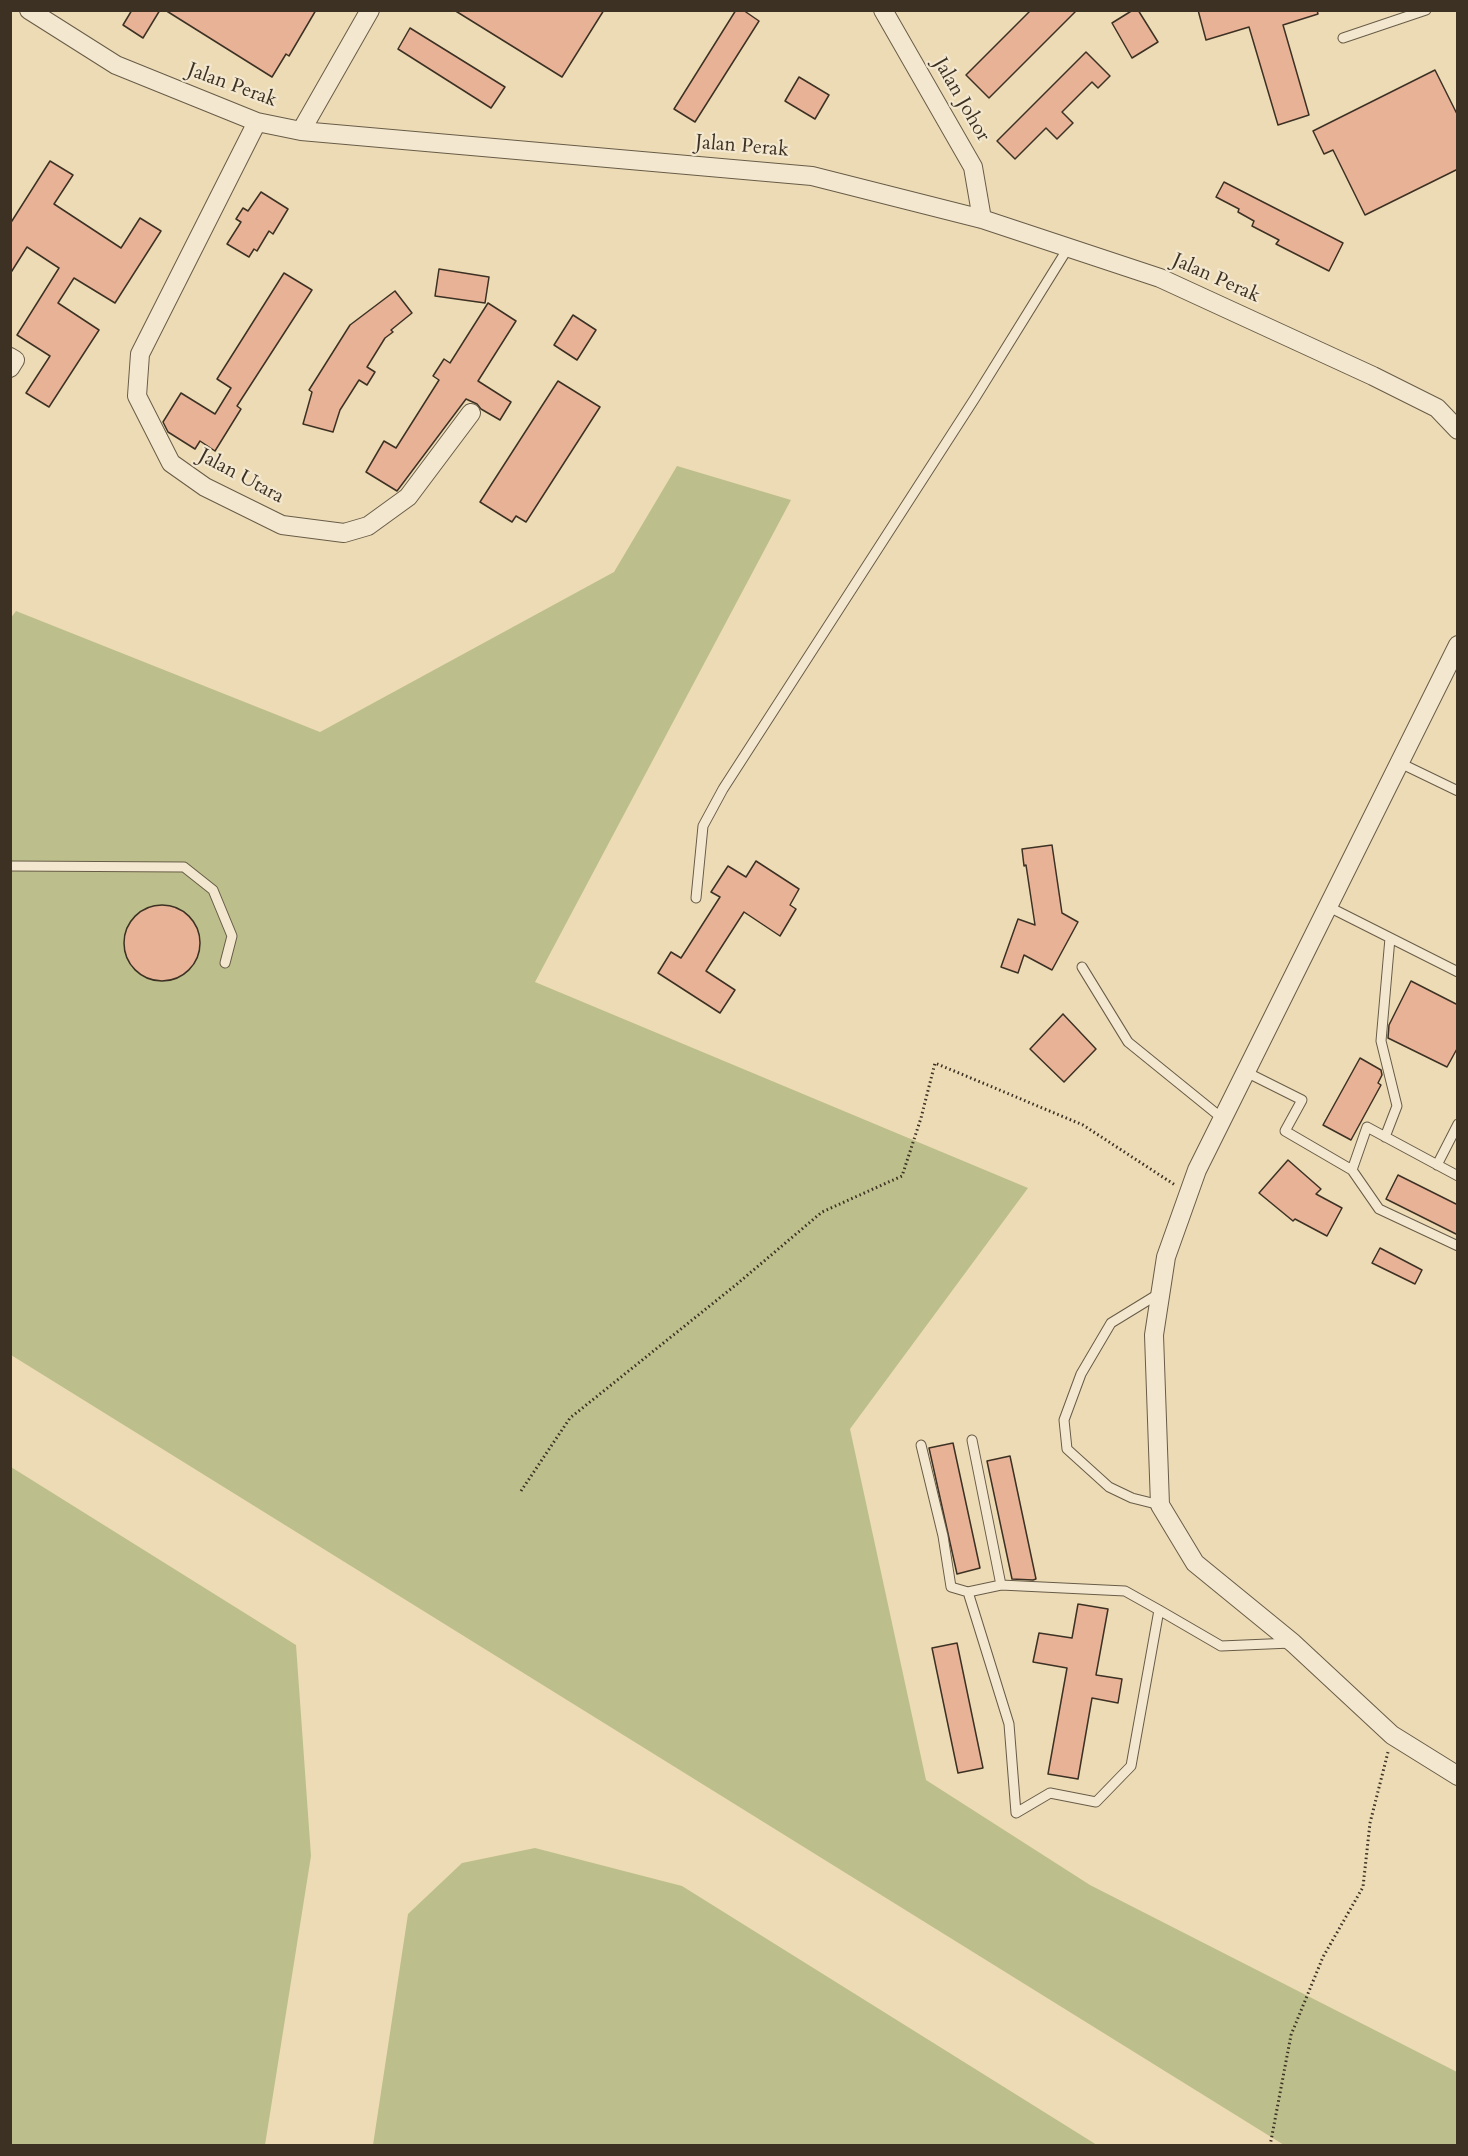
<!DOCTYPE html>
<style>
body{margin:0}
#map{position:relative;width:1468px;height:2156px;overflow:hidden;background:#eddbb5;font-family:Cardo,serif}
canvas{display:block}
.frame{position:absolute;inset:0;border:12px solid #3c3123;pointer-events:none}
</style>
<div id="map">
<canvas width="1468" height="2156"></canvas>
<div class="frame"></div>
</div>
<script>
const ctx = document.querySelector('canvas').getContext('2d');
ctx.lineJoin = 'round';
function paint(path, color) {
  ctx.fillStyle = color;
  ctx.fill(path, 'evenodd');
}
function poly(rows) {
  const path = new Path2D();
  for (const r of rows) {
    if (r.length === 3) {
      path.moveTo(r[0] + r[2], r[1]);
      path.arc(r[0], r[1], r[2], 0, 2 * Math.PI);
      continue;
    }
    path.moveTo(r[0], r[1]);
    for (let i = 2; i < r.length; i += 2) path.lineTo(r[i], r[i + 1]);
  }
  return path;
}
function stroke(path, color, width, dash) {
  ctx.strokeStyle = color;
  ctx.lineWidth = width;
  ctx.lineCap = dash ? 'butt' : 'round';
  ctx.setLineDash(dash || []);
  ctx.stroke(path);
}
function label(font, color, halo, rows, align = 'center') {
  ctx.font = font + ' Cardo,serif';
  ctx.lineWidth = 4.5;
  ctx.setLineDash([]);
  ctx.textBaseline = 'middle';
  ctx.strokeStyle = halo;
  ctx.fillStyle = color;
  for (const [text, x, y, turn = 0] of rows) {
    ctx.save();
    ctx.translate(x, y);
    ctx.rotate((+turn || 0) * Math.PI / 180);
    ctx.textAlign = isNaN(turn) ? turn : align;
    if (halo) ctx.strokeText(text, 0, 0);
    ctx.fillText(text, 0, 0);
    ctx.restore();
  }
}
paint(poly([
 [677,466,791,500,535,982,1028,1188,850,1429,926,1780,1090,1885,1457,2072,1457,2145,1284,2145,11,1355,10,619,16,611,320,732,614,572],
 [11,1467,296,1645,311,1856,265,2145,11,2145],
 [535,1848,682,1886,1097,2145,373,2145,408,1914,462,1863]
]), '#bcbf8b');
const building = poly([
 [132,10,160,10,143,38,123,25,132,10],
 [165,10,316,10,289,56,286,54,272,77,165,10],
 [454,10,604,10,562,77,454,10],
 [736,10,743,10,759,21,695,122,674,109,736,10],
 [1031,10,1077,10,989,98,966,75,1031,10],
 [1133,10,1138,10,1158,42,1132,58,1112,23,1133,10],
 [1198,10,1317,10,1318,14,1283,25,1309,115,1278,125,1249,27,1206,40,1198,10],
 [410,28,505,87,491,108,398,49,410,28],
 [1086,52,1110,76,1098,88,1092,82,1062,112,1073,123,1057,139,1046,128,1015,159,997,141,1086,52],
 [1435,70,1458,116,1458,169,1365,215,1333,150,1324,154,1313,131,1435,70],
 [799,77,829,95,815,119,785,101,799,77],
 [50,161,73,175,54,204,121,248,140,218,161,231,115,303,74,278,58,303,99,330,49,407,26,393,50,356,17,335,59,268,27,247,10,274,10,224,50,161],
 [1224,182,1343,243,1329,271,1276,244,1279,240,1252,226,1254,221,1238,212,1239,209,1216,197,1224,182],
 [261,192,288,209,273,234,269,231,257,251,254,249,249,257,227,244,241,222,236,219,243,208,248,211,261,192],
 [439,269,489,277,485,303,435,296,439,269],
 [284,273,312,290,237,406,241,409,215,451,200,441,195,449,168,432,163,422,181,393,215,414,231,388,217,379,284,273],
 [395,291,412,313,391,330,393,332,385,338,367,367,375,372,367,385,359,380,340,410,333,432,303,424,312,392,309,390,350,325,395,291],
 [488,303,516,321,478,381,511,402,500,420,481,409,477,404,466,399,397,491,366,472,384,441,396,448,439,380,433,376,444,359,450,363,488,303],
 [573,315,596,330,577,360,554,345,573,315],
 [558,381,600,407,526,522,516,516,512,522,480,502,558,381],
 [1052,845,1062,913,1078,922,1052,970,1024,955,1018,973,1001,967,1018,919,1035,925,1026,865,1024,866,1022,849,1052,845],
 [756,861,799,889,790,905,796,909,780,936,744,912,706,971,735,990,720,1013,658,973,671,952,681,958,720,897,711,892,728,866,746,877,756,861],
 [162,943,38],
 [1411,981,1458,1005,1458,1047,1447,1067,1388,1038,1389,1025,1411,981],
 [1063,1014,1096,1049,1064,1082,1030,1049,1063,1014],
 [1360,1058,1381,1070,1382,1075,1378,1083,1381,1085,1351,1140,1323,1125,1360,1058],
 [1288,1160,1321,1189,1316,1194,1342,1208,1327,1236,1295,1219,1293,1221,1259,1193,1288,1160],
 [1398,1175,1458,1205,1458,1235,1386,1199,1398,1175],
 [1380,1248,1422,1270,1415,1284,1372,1263,1380,1248],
 [953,1443,980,1568,957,1574,929,1448,953,1443],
 [1010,1456,1036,1579,1033,1580,1012,1579,987,1461,1010,1456],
 [1078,1604,1108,1609,1096,1675,1122,1679,1118,1703,1092,1698,1078,1779,1048,1774,1067,1668,1033,1662,1039,1633,1072,1638,1078,1604],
 [957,1643,983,1768,958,1773,932,1648,957,1643]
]);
paint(building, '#e8b297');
stroke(building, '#3c3123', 1.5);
const lane = poly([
 [1343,38,1426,10],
 [1400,763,1458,791],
 [10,866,184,867,213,890,232,936,225,963],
 [696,898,703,826,723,789,975,398,1068,248],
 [1329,907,1458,972],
 [1082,967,1128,1042,1223,1119],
 [1246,1072,1302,1100,1285,1131,1352,1170,1367,1127,1458,1176],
 [1385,1137,1397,1106,1381,1041,1390,938],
 [1437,1165,1458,1124],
 [1352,1170,1379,1209,1458,1246],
 [1160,1293,1111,1323,1081,1374,1064,1420,1067,1449,1109,1487,1132,1498,1160,1505],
 [972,1440,1001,1585],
 [921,1445,943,1536,951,1587,968,1592],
 [1159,1610,1131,1766,1096,1802,1050,1793,1016,1813,1009,1724,968,1592,1001,1585,1125,1591,1159,1610,1221,1646,1291,1643]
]);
const street = poly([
 [29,10,116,65,257,122,301,131,812,176,982,219,1160,278,1373,376,1437,408,1458,430],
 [883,10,973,167,982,219],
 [257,122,140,354,137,396,171,463,205,487,282,525,344,533,368,526,408,497,471,413],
 [301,131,370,10],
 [10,357,15,360,10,368],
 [1458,645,1197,1170,1166,1257,1154,1335,1160,1505,1195,1563,1293,1643,1392,1735,1458,1776]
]);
stroke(lane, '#685c48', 11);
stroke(street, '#685c48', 20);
stroke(poly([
 [521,1491,570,1418,737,1284,822,1212,902,1176,921,1118,935,1063,1083,1125,1175,1185],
 [1270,2146,1291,2035,1323,1957,1363,1887,1370,1823,1388,1752]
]), '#3c3123', 3, [1.5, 3]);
stroke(lane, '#f3e8cf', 9);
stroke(street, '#f3e8cf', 18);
label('20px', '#3c3123', '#f3e8cf', [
 ["Jalan Perak",232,86,20],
 ["Jalan Johor",961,100,60],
 ["Jalan Perak",742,147,5],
 ["Jalan Perak",1216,279,24],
 ["Jalan Utara",241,477,28]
]);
</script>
